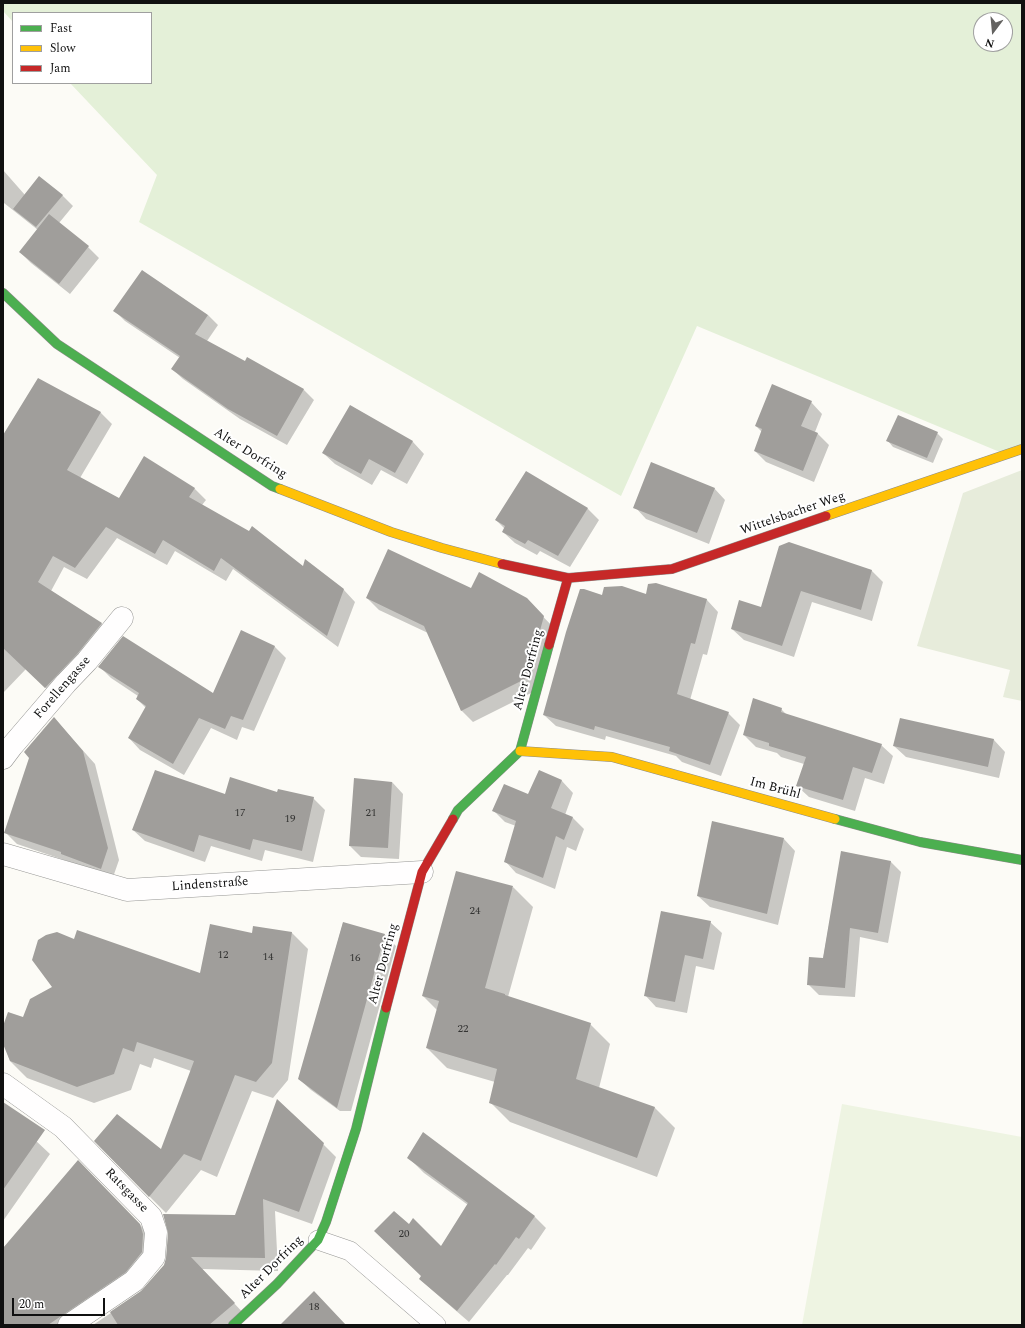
<!DOCTYPE html>
<meta charset="utf-8">
<style>
body{margin:0}
#map{position:relative;width:1025px;height:1328px;overflow:hidden;background:#fcfbf6;font-family:Spectral,serif}
canvas{display:block}
.frame{position:absolute;inset:0;border:4px solid #101010;pointer-events:none}
.legend{position:absolute;left:12px;top:12px;width:140px;height:72px;box-sizing:border-box;background:#fff;border:1px solid #9f9f9f;margin:0;padding:5px 7px;list-style:none;font-size:12px;color:#101010}
.legend li{display:flex;align-items:center;gap:8px;height:20px}
.legend b{width:20px;border:1px solid #9f9f9f}
.north{position:absolute;left:973px;top:12px;width:40px;height:40px;box-sizing:border-box;background:#fff;border:1px solid #9f9f9f;border-radius:50%;rotate:196deg;font-size:11px;font-weight:700;line-height:16px;text-align:center;color:#101010}
.north::after{content:'';display:block;margin:auto;width:14px;height:18px;background:#636260;clip-path:polygon(50% 0,100% 100%,50% 72%,0 100%)}
.scale{position:absolute;left:12px;top:1298px;width:93px;height:18px;box-sizing:border-box;border:2px solid #101010;border-top:0;padding-left:5px;font-size:12px;line-height:14px;white-space:nowrap;color:#101010;-webkit-text-stroke:3px #fff;paint-order:stroke}
</style>
<div id="map">
<canvas width="1025" height="1328"></canvas>
<div class="frame"></div>
<ul class="legend">
<li><b style="height:5px;background:#4caf50"></b>Fast</li>
<li><b style="height:5px;background:#ffc107"></b>Slow</li>
<li><b style="height:5px;background:#c62828"></b>Jam</li>
</ul>
<div class="north">N</div>
<div class="scale">20 m</div>
</div>
<script>
const ctx = document.querySelector('canvas').getContext('2d');
ctx.lineJoin = 'round';
function paint(path, color) {
  ctx.fillStyle = color;
  ctx.fill(path, 'evenodd');
}
function poly(rows) {
  const path = new Path2D();
  for (const r of rows) {
    path.moveTo(r[0], r[1]);
    for (let i = 2; i < r.length; i += 2) path.lineTo(r[i], r[i + 1]);
  }
  return path;
}
function stroke(path, color, width, dash) {
  ctx.strokeStyle = color;
  ctx.lineWidth = width;
  ctx.lineCap = dash ? 'butt' : 'round';
  ctx.setLineDash(dash || []);
  ctx.stroke(path);
}
function label(font, color, halo, rows, align = 'center') {
  ctx.font = font + ' Spectral,serif';
  ctx.lineWidth = 4;
  ctx.setLineDash([]);
  ctx.textBaseline = 'middle';
  ctx.strokeStyle = halo;
  ctx.fillStyle = color;
  for (const [text, x, y, turn = 0] of rows) {
    ctx.save();
    ctx.translate(x, y);
    ctx.rotate((+turn || 0) * Math.PI / 180);
    ctx.textAlign = isNaN(turn) ? turn : align;
    if (halo) ctx.strokeText(text, 0, 0);
    ctx.fillText(text, 0, 0);
    ctx.restore();
  }
}
paint(poly([
 [3,3,1022,3,1022,449,1007,455,697,326,621,496,139,222,157,175,70,83,151,83,151,13,13,13,13,22,3,11],
 [981,20,1005,20,1005,44,981,44]
]), '#e4f0d8');
paint(poly([
 [1022,470,1022,701,1003,697,1010,670,917,646,963,493]
]), '#e7ecdb');
paint(poly([
 [842,1104,1022,1137,1022,1325,802,1325]
]), '#eef4e2');
paint(poly([
 [3,170,25,195,62,195,73,206,59,223,88,247,99,258,70,294,31,263,20,252,38,230,4,203,3,204],
 [115,311,208,315,218,325,207,341,245,362,303,389,314,400,287,445,240,419,183,379,172,369,180,358,125,321],
 [39,380,101,413,112,424,80,478,120,499,194,488,206,500,202,505,303,568,344,590,355,602,338,647,233,569,226,581,175,551,167,565,117,538,87,579,64,567,51,591,101,623,113,635,57,699,26,669,3,693,3,436],
 [811,402,822,414,815,432,817,433,829,445,814,482,766,462,755,451,762,432,756,426],
 [351,406,413,442,424,454,407,484,381,470,372,485,335,464,323,453],
 [937,433,943,439,933,463,893,447,888,441],
 [526,472,588,509,599,520,570,567,540,551,537,555,515,543,503,532,505,529,496,520],
 [714,488,725,500,709,544,646,519,635,507],
 [780,547,871,570,883,582,872,621,812,602,794,657,744,640,732,629,762,608],
 [656,584,707,600,718,612,707,655,703,654,690,700,728,713,740,725,721,776,682,762,676,756,606,736,605,740,556,726,544,715,603,596,646,595],
 [472,590,526,599,555,629,539,689,473,722,461,710,428,633,379,610,367,598],
 [242,631,275,647,286,658,254,731,242,727,237,740,211,728,184,775,140,750,129,738,146,708,137,699,138,696,111,678,100,667,213,695],
 [781,709,787,715,881,745,893,756,884,784,865,778,855,811,809,797,797,786,804,764,781,757,777,753,756,747,744,735],
 [54,718,95,764,119,860,112,880,70,862,17,844,5,832],
 [994,740,1005,752,999,778,906,757,894,746],
 [539,771,562,781,573,793,565,815,573,818,584,829,576,851,567,847,555,889,516,873,505,861,516,826,505,822,494,811,529,796],
 [392,782,403,794,399,859,361,857,350,846],
 [278,794,313,798,325,810,313,862,265,850,262,861,211,846,205,862,145,841,133,830],
 [784,839,795,851,778,925,710,907,698,896],
 [842,852,891,862,901,872,888,943,860,937,855,997,819,995,808,984,823,959],
 [513,887,533,907,508,997,590,1024,610,1044,599,1088,655,1108,675,1128,657,1177,510,1122,490,1102,495,1082,447,1068,427,1048,438,1011,423,996],
 [710,922,722,933,714,970,696,966,687,1013,656,1007,645,995],
 [343,923,385,935,396,946,351,1111,340,1111,311,1090,299,1079],
 [292,933,308,949,288,1080,273,1098,252,1091,217,1177,201,1170,166,1213,149,1196,161,1151,191,1071,154,1058,151,1068,140,1064,131,1090,94,1103,27,1078,10,1061,3,1041,3,1029,24,1018,53,988,74,940,201,975,253,934],
 [3,1110,50,1154,3,1221],
 [424,1134,535,1217,546,1228,531,1250,528,1248,508,1275,507,1275,469,1322,432,1290,420,1279,422,1276,409,1226,441,1247,468,1205,424,1173,412,1161],
 [323,1144,336,1157,312,1224,275,1211,278,1271,202,1269,247,1317,237,1325,93,1325,142,1292],
 [78,1162,153,1238,156,1247,79,1325,3,1325,3,1249]
]), '#0003');
paint(poly([
 [39,176,63,195,36,227,13,209],
 [49,214,89,246,59,284,19,252],
 [142,270,208,315,195,334,245,361,247,357,304,389,277,436,228,409,171,369,180,356,113,311],
 [38,378,101,412,67,470,119,498,144,456,195,488,189,497,249,531,252,526,303,566,305,559,344,589,327,636,221,558,214,571,163,540,155,554,106,527,75,568,53,556,38,582,102,623,78,653,45,688,3,648,3,435],
 [772,384,812,401,801,426,818,433,803,471,754,451,762,429,755,426],
 [350,405,413,441,395,473,369,459,361,474,322,453],
 [898,415,938,432,927,458,886,441],
 [651,462,715,488,697,533,633,508],
 [526,471,588,508,558,556,528,540,525,544,502,532,505,526,495,520],
 [789,542,872,570,861,610,801,591,782,646,731,629,739,600,761,607,779,546],
 [388,549,471,588,479,572,527,598,544,616,527,678,461,711,424,626,366,598],
 [656,583,707,599,695,644,691,643,677,694,729,712,710,765,669,751,670,747,595,726,594,730,543,715,566,632,580,589,584,589,602,595,604,587,622,586,646,594,648,584],
 [241,630,275,646,243,720,231,716,225,729,199,718,173,764,128,738,146,706,136,699,139,693,98,667,123,636,213,693],
 [753,698,782,708,781,712,882,744,872,773,853,767,843,800,796,786,806,757,769,746,769,743,743,735],
 [54,717,83,751,108,848,101,869,61,854,61,852,4,833,29,758,24,752],
 [900,718,994,739,988,767,893,746],
 [155,770,225,794,230,777,277,792,278,789,314,797,302,851,253,839,250,850,199,835,194,852,132,830],
 [539,770,562,780,551,808,573,817,564,840,556,836,543,878,504,862,516,821,492,811,504,784,528,794],
 [354,778,392,782,388,848,349,846],
 [712,821,784,838,767,914,697,896],
 [841,851,891,861,878,933,850,928,845,988,807,985,809,957,823,958],
 [456,871,513,886,485,988,505,994,505,995,591,1023,576,1079,655,1107,637,1158,489,1103,497,1069,426,1048,439,1001,422,996],
 [661,911,711,921,703,959,685,955,675,1002,644,996],
 [343,922,385,934,337,1108,298,1079],
 [210,924,252,933,253,926,292,932,272,1063,256,1082,235,1075,201,1161,184,1154,149,1197,94,1141,117,1114,161,1149,194,1061,137,1042,134,1052,123,1048,114,1074,77,1087,10,1061,3,1044,3,1026,8,1012,23,1017,30,999,52,987,32,960,38,940,46,935,57,932,74,939,77,930,200,973],
 [277,1099,324,1143,299,1212,263,1199,265,1258,191,1257,235,1303,209,1325,118,1325,110,1312,141,1291,164,1265,166,1258,168,1233,163,1214,235,1215],
 [3,1102,45,1130,3,1190],
 [423,1132,535,1216,519,1239,516,1237,496,1265,495,1264,457,1311,419,1279,421,1276,374,1231,394,1211,409,1224,413,1218,441,1246,468,1203,407,1158],
 [78,1160,140,1224,143,1234,142,1252,126,1272,48,1325,3,1325,3,1248],
 [314,1291,346,1325,280,1325]
]), '#a09e9b');
const lane = poly([
 [318,1240,350,1251,436,1325]
]);
const street = poly([
 [3,758,12,746,66,683,87,661,122,618],
 [3,854,127,890,422,872],
 [3,1084,63,1127,151,1217,156,1232,154,1257,134,1281,69,1325]
]);
const fast = poly([
 [3,293,57,344,272,486,280,489],
 [453,819,458,810,520,751,549,645],
 [835,819,920,842,1022,860],
 [233,1325,277,1284,318,1240,326,1222,356,1129,386,1008]
]);
const slow = poly([
 [280,489,391,532,442,548,502,564],
 [826,516,1022,449],
 [520,751,612,757,835,819]
]);
const jam = poly([
 [502,564,568,578,549,645],
 [568,578,672,569,826,516],
 [386,1008,422,872,453,819]
]);
stroke(lane, '#969694', 20);
stroke(street, '#969694', 23);
stroke(fast, '#8d8c8a', 10);
stroke(slow, '#8d8c8a', 10);
stroke(jam, '#8d8c8a', 10);
stroke(lane, '#fffefe', 19);
stroke(street, '#fffefe', 22);
stroke(fast, '#4caf50', 9);
stroke(slow, '#ffc107', 9);
stroke(jam, '#c62828', 9);
label('11px', '#343433', null, [
 ["17",240,814],
 ["21",371,814],
 ["19",290,820],
 ["24",475,912],
 ["12",223,956],
 ["14",268,958],
 ["16",355,959],
 ["22",463,1030],
 ["20",404,1235],
 ["18",314,1308]
]);
label('13px', '#101010', '#fff', [
 ["Alter Dorfring",250,454,32],
 ["Wittelsbacher Weg",793,514,-19],
 ["Alter Dorfring",529,670,-75],
 ["Forellengasse",63,688,-49],
 ["Im Brühl",775,789,15],
 ["Lindenstraße",210,885,-4],
 ["Alter Dorfring",384,964,-75],
 ["Ratsgasse",126,1191,46],
 ["Alter Dorfring",272,1268,-45]
]);
</script>
